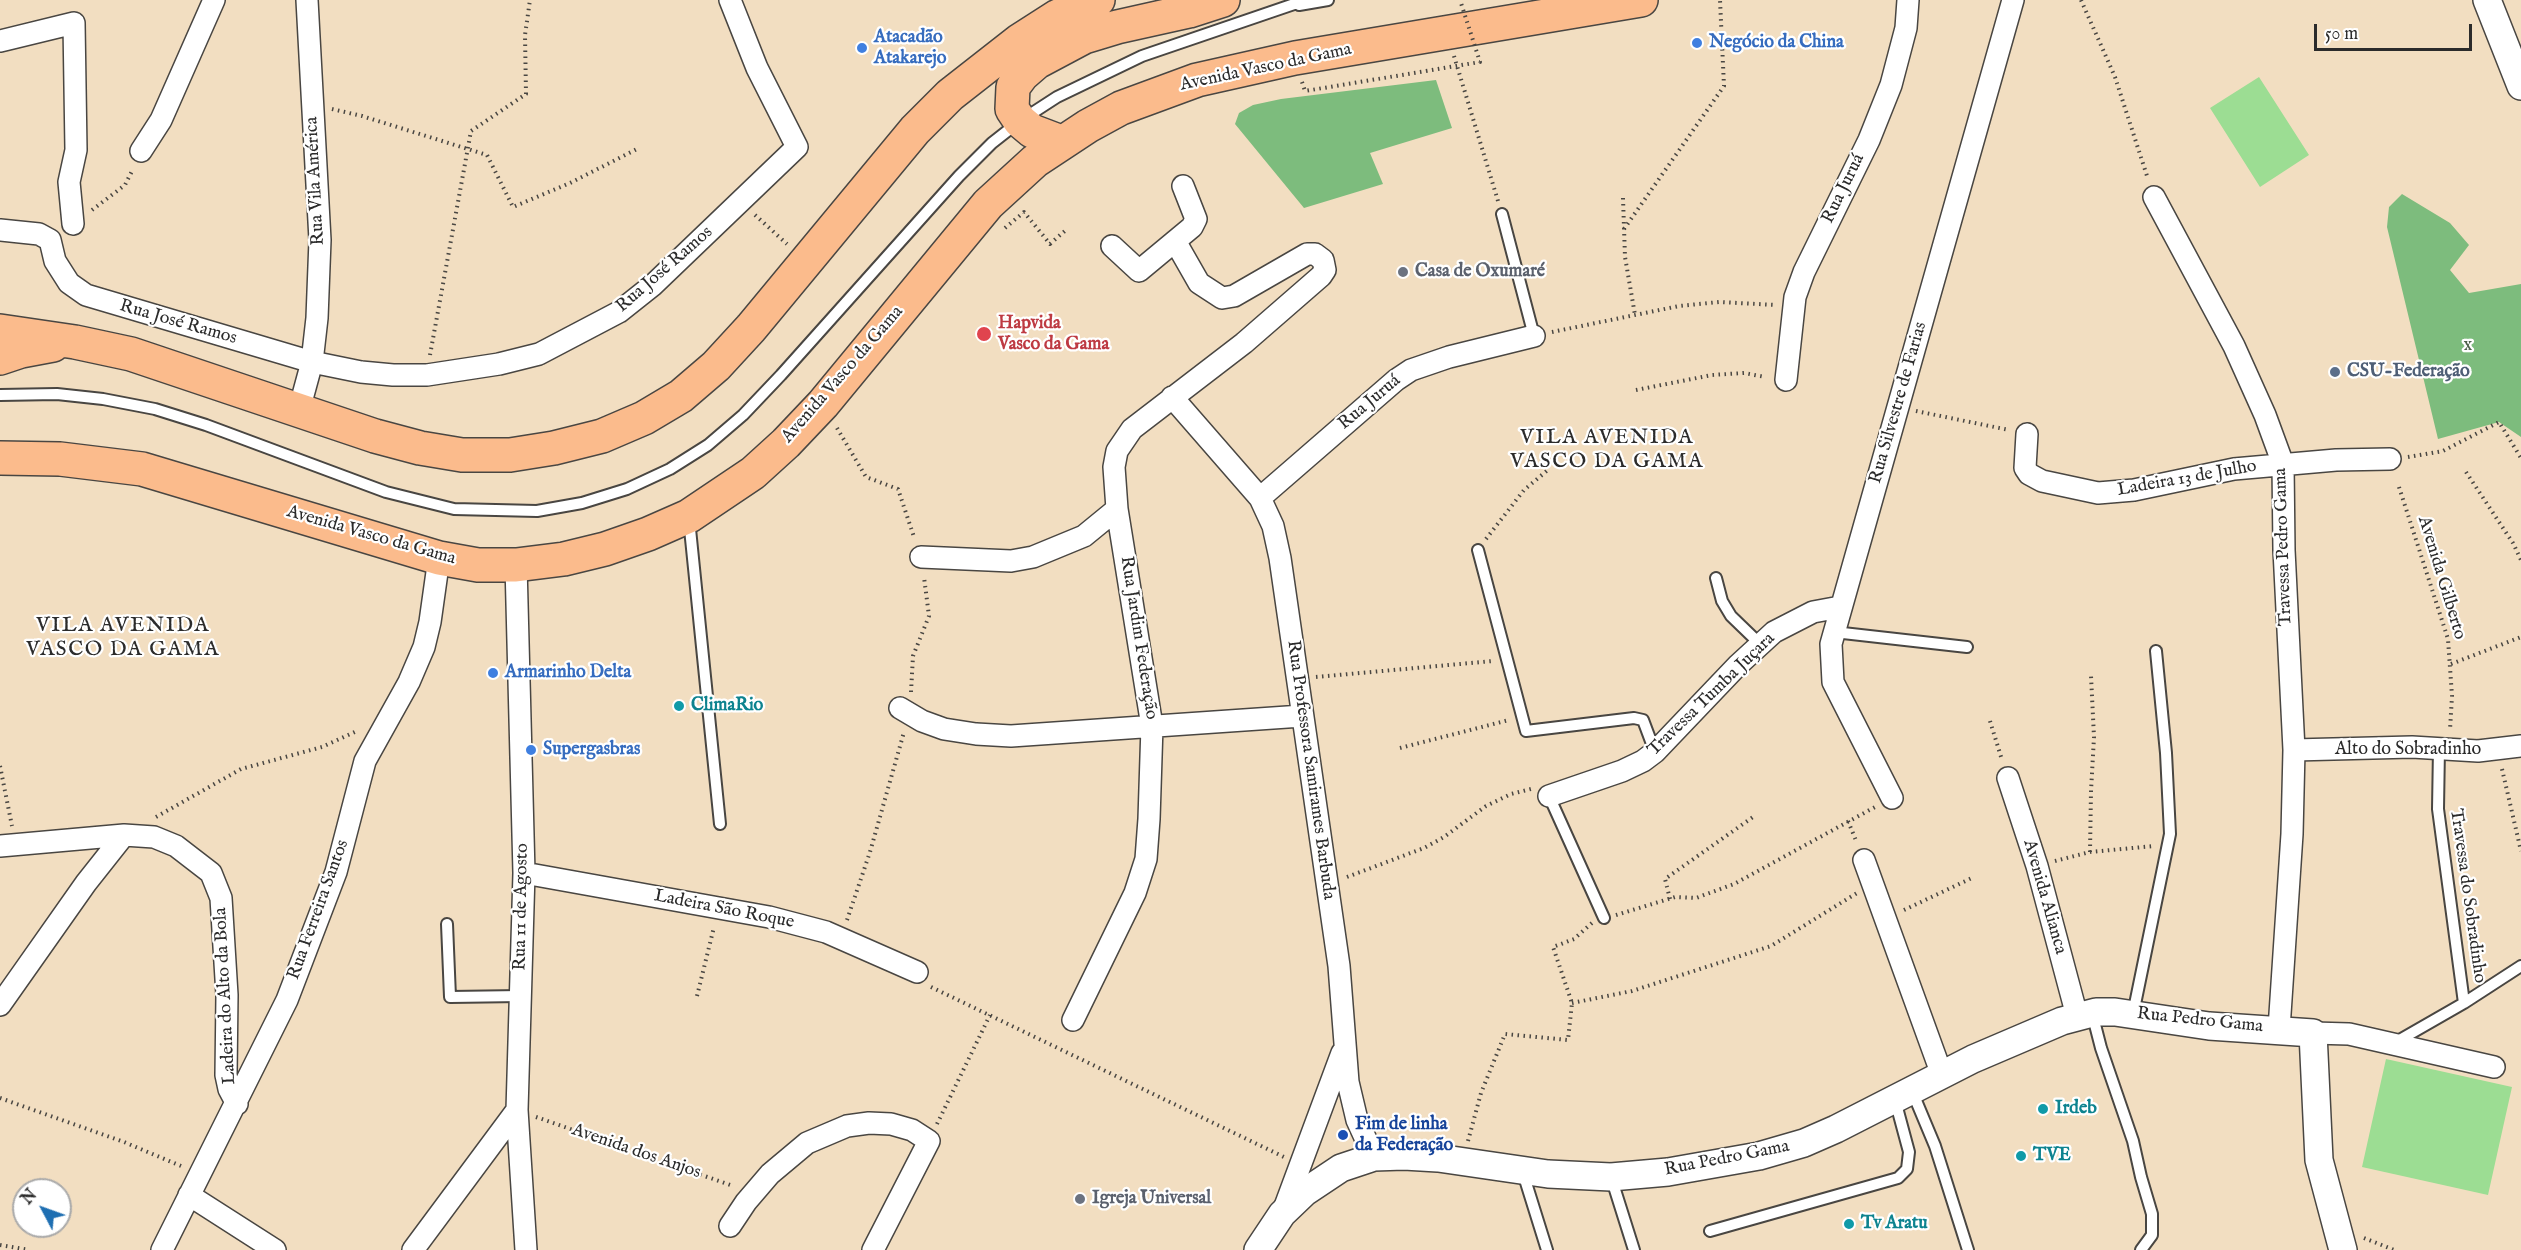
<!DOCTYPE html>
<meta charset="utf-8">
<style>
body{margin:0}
#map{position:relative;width:2521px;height:1250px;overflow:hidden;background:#f2dec1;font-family:"IM FELL English",serif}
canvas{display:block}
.north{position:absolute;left:12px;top:1178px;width:60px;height:60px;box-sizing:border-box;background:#fff;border:2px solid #aaa;border-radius:50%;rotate:311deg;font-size:16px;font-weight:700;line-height:24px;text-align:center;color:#2b2b2b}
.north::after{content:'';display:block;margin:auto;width:21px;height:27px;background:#1f6fb2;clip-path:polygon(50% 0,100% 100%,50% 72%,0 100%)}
.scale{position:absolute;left:2314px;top:24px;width:158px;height:27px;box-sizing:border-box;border:3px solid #2b2b2b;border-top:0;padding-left:8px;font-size:18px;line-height:21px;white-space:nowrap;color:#2b2b2b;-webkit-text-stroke:4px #fff;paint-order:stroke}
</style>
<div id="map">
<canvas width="2521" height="1250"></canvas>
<div class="north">N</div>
<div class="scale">50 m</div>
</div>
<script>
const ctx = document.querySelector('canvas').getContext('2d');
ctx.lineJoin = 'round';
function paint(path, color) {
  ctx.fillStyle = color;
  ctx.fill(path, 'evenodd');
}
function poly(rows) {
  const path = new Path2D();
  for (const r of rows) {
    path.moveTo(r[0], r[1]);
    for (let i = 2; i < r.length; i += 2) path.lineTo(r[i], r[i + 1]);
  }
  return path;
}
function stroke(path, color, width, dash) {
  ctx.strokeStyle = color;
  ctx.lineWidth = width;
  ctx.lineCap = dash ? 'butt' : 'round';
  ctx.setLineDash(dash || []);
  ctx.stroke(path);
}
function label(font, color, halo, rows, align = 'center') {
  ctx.font = font + ' "IM FELL English",serif';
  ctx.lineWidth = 4.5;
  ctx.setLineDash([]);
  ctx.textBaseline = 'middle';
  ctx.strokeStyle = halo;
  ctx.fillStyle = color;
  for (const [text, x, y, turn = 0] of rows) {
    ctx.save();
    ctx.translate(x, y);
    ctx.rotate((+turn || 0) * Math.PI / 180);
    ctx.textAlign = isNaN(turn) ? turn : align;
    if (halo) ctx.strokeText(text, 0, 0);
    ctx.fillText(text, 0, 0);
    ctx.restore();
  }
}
paint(poly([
 [2259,77,2309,155,2260,187,2210,108],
 [2386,1059,2512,1087,2488,1195,2362,1167]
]), '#9cdd93');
paint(poly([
 [1436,80,1452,128,1370,153,1383,184,1304,208,1235,124,1239,113,1253,105,1281,99],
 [2402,194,2450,223,2469,245,2450,270,2469,293,2521,284,2521,437,2499,422,2438,439,2387,227,2389,207]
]), '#7dbc7d');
const service = poly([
 [1299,5,1328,0],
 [1502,214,1534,336],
 [0,395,57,394,103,399,155,409,206,425,386,492,454,509,537,511,582,503,627,489,670,469,708,445,743,415,781,375,959,176,992,143,1020,121,1057,97,1142,56,1306,0],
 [689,519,720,824],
 [1478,550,1526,731,1634,718,1643,720,1655,752],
 [1716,578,1722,601,1731,616,1760,644],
 [1834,632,1967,647],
 [1549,796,1604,918],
 [447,924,450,997,521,996],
 [2464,1003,2521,966],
 [2092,1013,2101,1048,2133,1141,2141,1177,2152,1214,2152,1235,2141,1250],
 [2133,1014,2170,834,2166,753,2156,651],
 [2396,1042,2464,1003,2438,809,2439,748],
 [1912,1091,1935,1146,1968,1250],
 [1523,1173,1547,1250],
 [1611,1177,1634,1250],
 [1710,1231,1898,1178,1907,1169,1909,1152,1895,1100]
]);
const minor = poly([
 [0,41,74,23,76,150,69,182,73,224],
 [141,151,161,120,214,0],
 [2154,197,2234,346,2265,415,2283,464,2284,550,2294,750,2292,834,2279,1029],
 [0,230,39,234,50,240,55,261,69,283,86,295,312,362,361,372,393,375,427,375,499,364,539,354,619,312,653,285,797,147,757,68,730,0],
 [1112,246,1139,271,1192,227,1196,219,1183,186],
 [1786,380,1795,297,1804,272,1869,140,1891,85,1906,28,1908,0],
 [1172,397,1260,498,1273,526,1280,558,1339,966,1348,1082,1357,1120,1374,1157],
 [299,410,312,362,317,318,320,240,307,0],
 [2027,434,2025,468,2029,474,2042,481,2098,493,2134,490,2234,469,2336,460,2390,459],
 [1260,498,1396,380,1411,370,1449,357,1534,336],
 [921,557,1011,561,1033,557,1084,536,1117,509],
 [516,565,524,873,517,1110,526,1250],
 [900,708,922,721,944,729,976,734,1011,736,1302,716],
 [2294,750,2412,747,2478,751,2521,746],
 [2008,778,2037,866,2077,1016],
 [1549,796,1622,771,1643,761,1655,752,1738,665,1774,632,1813,612,1840,607],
 [1892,798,1833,682,1831,644,2013,0],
 [0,846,124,835],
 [1864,860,1942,1075],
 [524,873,769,917,826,932,917,972],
 [0,1005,86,883,124,835,154,837,176,846,211,873,221,898,227,995,226,1075,229,1089,237,1104],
 [1073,1020,1135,893,1146,859,1149,819,1152,726,1117,509,1114,467,1117,451,1132,429,1244,343,1321,276,1325,270,1323,260,1315,254,1307,254,1234,296,1222,298,1199,283,1175,241],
 [2313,1033,2349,1034,2494,1067],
 [189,1195,275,1250],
 [1284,1209,1342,1053],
 [730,1226,746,1202,770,1174,807,1143,847,1126,869,1123,891,1124,912,1130,929,1141,873,1250],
 [162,1250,287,1000,336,872,365,761,409,682,424,647,430,622,439,558],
 [413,1250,517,1110]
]);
const tertiary = poly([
 [2487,0,2521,86],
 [1258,1250,1282,1214,1305,1192,1341,1168,1374,1157,1404,1156,1438,1158,1548,1174,1611,1177,1668,1172,1759,1156,1804,1143,1836,1129,1973,1059,2062,1021,2096,1012,2115,1012,2209,1026,2313,1033,2319,1160,2343,1250]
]);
const primary = poly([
 [1061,142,1032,131,1020,121,1012,109,1013,87,1022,75,1037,62,1084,37,1117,27,1189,11,1223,0],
 [0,331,75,342,131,354,375,436,420,448,462,455,510,455,554,448,602,436,644,418,681,396,716,366,751,328,915,130,950,95,1019,41,1058,16,1098,0],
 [0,358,21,351,53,345],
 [0,458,60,459,142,469,439,558,478,565,516,565,564,559,605,549,648,534,689,516,753,473,786,443,823,404,988,204,1035,161,1088,126,1121,108,1197,80,1295,58,1641,0]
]);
stroke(service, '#494642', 14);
stroke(minor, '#494642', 24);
stroke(tertiary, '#494642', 30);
stroke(primary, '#494642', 36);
stroke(poly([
 [2081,0,2115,77,2148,179],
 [1454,56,1498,201],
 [1302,82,1305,91,1426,71],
 [332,109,362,116,487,155,513,207,570,183,639,148],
 [1623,198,1625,257,1635,315],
 [92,210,125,185,133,169],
 [755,215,787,244],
 [1005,228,1024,212,1050,244,1067,229],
 [1624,229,1724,86,1720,0],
 [1552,332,1679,306,1719,302,1776,305],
 [430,355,471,131,526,94,525,35,530,0],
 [1636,390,1712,375,1744,373,1765,377],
 [1916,411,2009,430],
 [837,428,866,477,898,489,914,537],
 [2408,457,2443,451,2499,422,2521,458],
 [2466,472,2513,543,2521,560],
 [2399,487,2448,639,2452,696,2450,730],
 [1486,539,1524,490,1549,469],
 [2451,664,2521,637],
 [1316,677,1493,661],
 [911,692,913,656,929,616,924,577],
 [1990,721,2002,760],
 [1400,748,1509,720],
 [0,766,12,826],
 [2502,769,2521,851],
 [156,817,241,769,322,747,357,731],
 [1848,821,1857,843],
 [2090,852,2091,791,2094,737,2091,676],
 [2055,861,2090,852,2154,846],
 [1347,877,1424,848,1444,837,1486,806,1511,794,1531,789],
 [1670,899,1665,879,1753,817],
 [1904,910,1974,877],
 [1616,915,1675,897,1696,898,1734,884,1875,807],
 [847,920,870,852,904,732],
 [931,987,1284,1157],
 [697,996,714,927],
 [1572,1003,1632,991,1771,946,1857,893],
 [0,1098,124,1142,181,1166],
 [536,1117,733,1186],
 [937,1124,990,1015],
 [1468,1141,1481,1093,1505,1034,1568,1040,1572,1003,1553,947,1574,939,1592,923],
 [2364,1238,2394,1250],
 [0,1245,29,1250]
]), '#494642', 4, [1.5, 4.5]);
stroke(service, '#fff', 10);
stroke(minor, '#fff', 21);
stroke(tertiary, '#fff', 27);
stroke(primary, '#fbbb8c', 33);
stroke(poly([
 [1426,71,1480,62,1460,0]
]), '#494642', 4, [1.5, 4.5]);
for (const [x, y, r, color] of [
 [1697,43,6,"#3f7fe0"],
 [862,48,6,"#3f7fe0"],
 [1403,272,6,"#6b7280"],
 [984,334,8,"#e0444e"],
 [2335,372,6,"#5c6f8a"],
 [493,673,6,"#3f7fe0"],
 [679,706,6,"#0f9aa8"],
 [531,750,6,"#3f7fe0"],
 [2043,1109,6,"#0f9aa8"],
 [1343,1135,6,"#1a4fb4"],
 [2021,1156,6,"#0f9aa8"],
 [1080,1199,6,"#6b7280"],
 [1849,1224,6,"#0f9aa8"]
]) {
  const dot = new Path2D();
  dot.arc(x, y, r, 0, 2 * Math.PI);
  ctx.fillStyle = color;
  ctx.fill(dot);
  stroke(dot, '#fff', 2);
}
label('bold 18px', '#366cbe', '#fff', [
 ["Atacadão",874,38],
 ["Atakarejo",874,59],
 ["Negócio da China",1709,43],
 ["Armarinho Delta",505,673],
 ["Supergasbras",543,750]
], 'left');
label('18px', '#2b2b2b', '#fff', [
 ["Avenida Vasco da Gama",1266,68,-12],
 ["Rua Vila América",316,181,-93],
 ["Rua Juruá",1844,189,-64],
 ["Rua José Ramos",665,270,-41],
 ["Rua José Ramos",178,323,16],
 ["Avenida Vasco da Gama",843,375,-49],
 ["Rua Juruá",1370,403,-40],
 ["Rua Silvestre de Farias",1899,403,-74],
 ["Ladeira 13 de Julho",2187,479,-10],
 ["Avenida Vasco da Gama",371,536,16],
 ["Travessa Pedro Gama",2284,547,-92],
 ["Avenida Gilberto",2441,578,73],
 ["Rua Jardim Federação",1138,638,81],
 ["Travessa Tumba Juçara",1712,695,-44],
 ["Alto do Sobradinho",2408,750],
 ["Rua Professora Samirames Barbuda",1310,770,82],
 ["Travessa do Sobradinho",2467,896,82],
 ["Avenida Alianca",2044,897,74],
 ["Rua 11 de Agosto",522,907,-89],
 ["Rua Ferreira Santos",319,910,-70],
 ["Ladeira São Roque",724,910,11],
 ["Ladeira do Alto da Bola",226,996,-93],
 ["Rua Pedro Gama",2200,1021,6],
 ["Avenida dos Anjos",636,1152,19],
 ["Rua Pedro Gama",1727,1159,-11]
]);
label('bold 18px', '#5b616d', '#fff', [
 ["Casa de Oxumaré",1415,272],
 ["Igreja Universal",1092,1199]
], 'left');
label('bold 18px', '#be3a42', '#fff', [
 ["Hapvida",998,324],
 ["Vasco da Gama",998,345]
], 'left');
label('18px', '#4d604a', '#fff', [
 ["x",2468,346]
]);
label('bold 18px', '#4e5e75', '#fff', [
 ["CSU-Federação",2347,372]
], 'left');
label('bold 18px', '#0d838f', '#fff', [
 ["ClimaRio",691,706],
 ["Irdeb",2055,1109],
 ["TVE",2033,1156],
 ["Tv Aratu",1861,1224]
], 'left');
label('bold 18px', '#164399', '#fff', [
 ["Fim de linha",1355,1125],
 ["da Federação",1355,1146]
], 'left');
ctx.letterSpacing = '1.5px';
label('21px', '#2b2b2b', '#fff', [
 ["VILA AVENIDA",1607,439],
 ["VASCO DA GAMA",1607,463],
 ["VILA AVENIDA",123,627],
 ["VASCO DA GAMA",123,651]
]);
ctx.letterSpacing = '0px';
</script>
